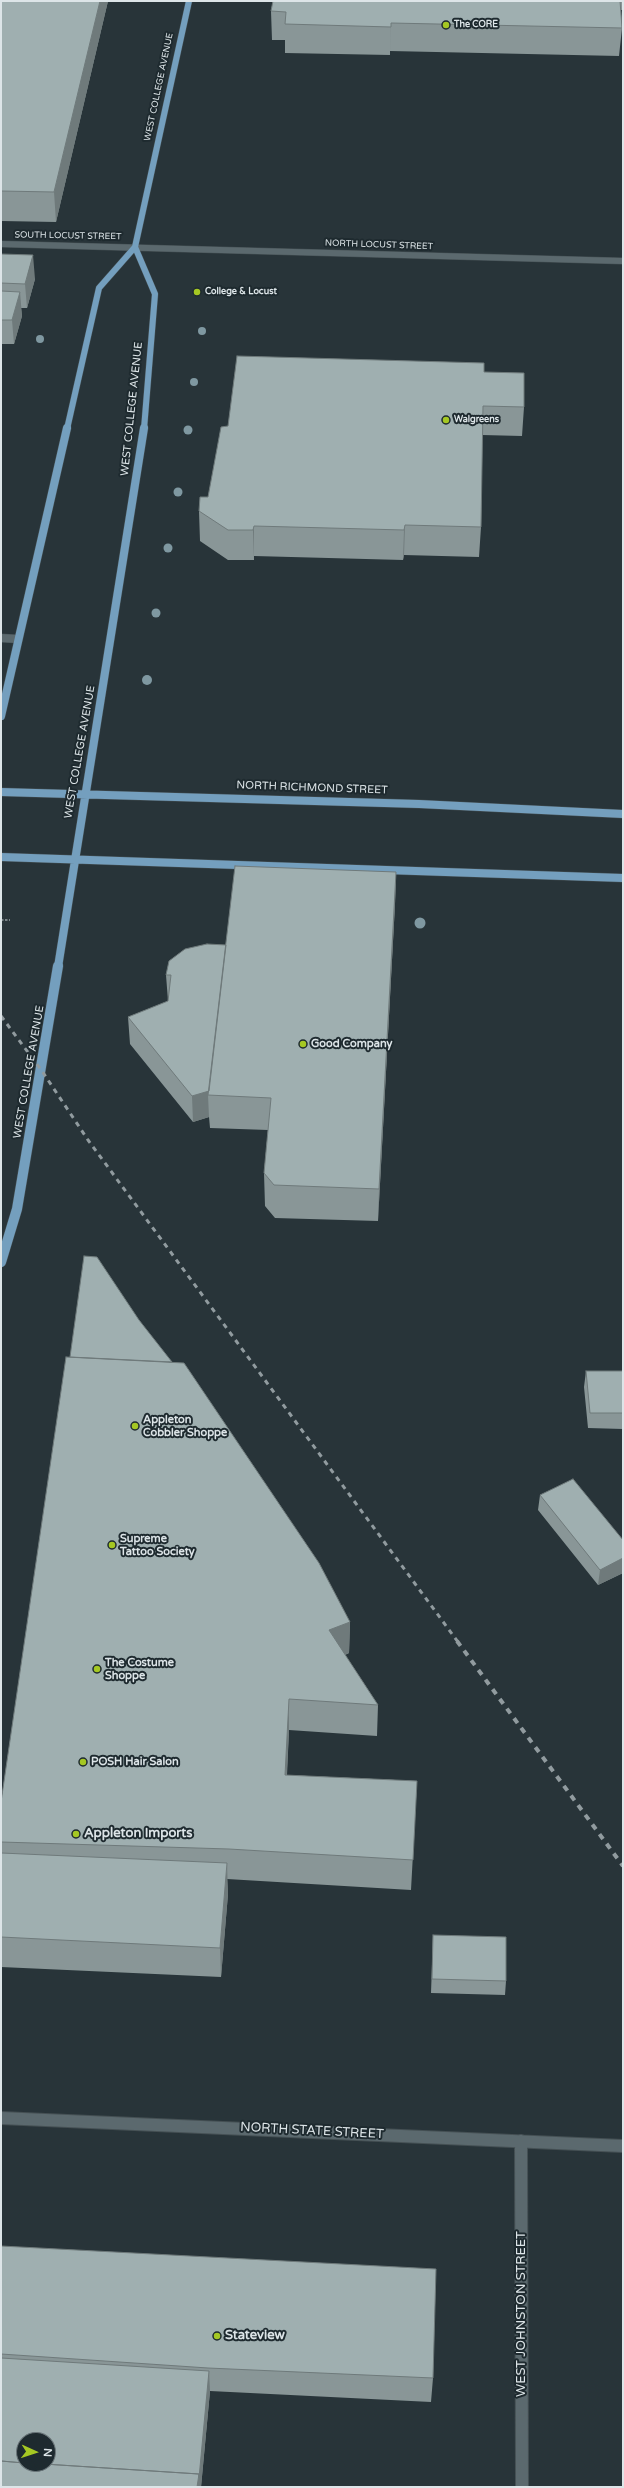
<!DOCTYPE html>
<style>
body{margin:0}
#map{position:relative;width:624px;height:2488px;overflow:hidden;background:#283439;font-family:"Varela Round",sans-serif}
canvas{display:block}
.frame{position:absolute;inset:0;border:2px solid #dde5e8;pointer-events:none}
.north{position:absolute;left:16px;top:2432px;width:40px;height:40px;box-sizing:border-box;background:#1e2a2f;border:1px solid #6a7579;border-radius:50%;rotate:93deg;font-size:11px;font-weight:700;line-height:16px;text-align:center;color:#dde5e8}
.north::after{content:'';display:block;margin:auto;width:14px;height:18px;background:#a5c823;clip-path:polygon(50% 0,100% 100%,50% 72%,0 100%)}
</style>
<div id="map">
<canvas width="624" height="2488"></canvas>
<div class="frame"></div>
<div class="north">N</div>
</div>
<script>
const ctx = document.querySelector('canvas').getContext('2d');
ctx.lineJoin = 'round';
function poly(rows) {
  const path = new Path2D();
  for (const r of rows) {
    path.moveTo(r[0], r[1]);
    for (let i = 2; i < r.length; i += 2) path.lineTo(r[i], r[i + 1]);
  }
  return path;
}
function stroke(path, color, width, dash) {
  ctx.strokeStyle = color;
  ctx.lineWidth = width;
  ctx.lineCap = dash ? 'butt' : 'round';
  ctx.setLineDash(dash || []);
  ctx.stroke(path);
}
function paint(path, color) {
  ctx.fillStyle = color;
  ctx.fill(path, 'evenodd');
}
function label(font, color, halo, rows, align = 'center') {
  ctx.font = font + ' "Varela Round",sans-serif';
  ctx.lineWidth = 4;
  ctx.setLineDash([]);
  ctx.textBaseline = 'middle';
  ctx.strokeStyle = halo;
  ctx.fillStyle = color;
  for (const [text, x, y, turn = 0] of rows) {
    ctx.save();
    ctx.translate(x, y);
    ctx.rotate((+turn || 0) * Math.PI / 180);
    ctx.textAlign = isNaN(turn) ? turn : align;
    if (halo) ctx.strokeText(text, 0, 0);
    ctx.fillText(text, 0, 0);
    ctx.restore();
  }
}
const minorFar2 = poly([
 [1,244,623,261]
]);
const minorFar1 = poly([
 [1,638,18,639]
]);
const minor = poly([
 [1,2118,623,2146],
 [521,2141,522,2487]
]);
const majorFar2 = poly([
 [135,247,155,294,144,429],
 [67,429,99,288,135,247,189,1]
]);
const majorFar1 = poly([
 [1,716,67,428],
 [1,792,419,804,623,814],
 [1,857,623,878],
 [58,967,144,428]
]);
const major = poly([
 [1,1262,17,1209,58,966]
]);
stroke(minorFar2, '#455054', 7);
stroke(minorFar1, '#455054', 9);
stroke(minor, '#455054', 14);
stroke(majorFar2, '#455054', 7);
stroke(majorFar1, '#455054', 9);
stroke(major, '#455054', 11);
stroke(poly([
 [1,920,10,920]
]), '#798387', 2, [2.5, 1.5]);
stroke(minorFar2, '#5b696e', 6);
stroke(minorFar1, '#5b696e', 8);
stroke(minor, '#5b696e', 12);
stroke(majorFar2, '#749fbe', 6);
stroke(majorFar1, '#749fbe', 8);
stroke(major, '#749fbe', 10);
stroke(poly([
 [1,1016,42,1071,88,1140,458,1642]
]), '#919b9f', 3, [5, 5]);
stroke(poly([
 [457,1641,623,1866]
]), '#919b9f', 4, [6, 6]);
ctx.fillStyle = '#7f98a1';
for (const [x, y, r] of [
 [202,331,4],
 [40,339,4],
 [194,382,4],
 [188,430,4.5],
 [178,492,4.5],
 [168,548,4.5],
 [156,613,4.5],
 [147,680,5],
 [420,923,5.5]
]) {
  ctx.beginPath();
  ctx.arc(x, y, r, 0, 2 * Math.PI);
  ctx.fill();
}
paint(poly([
 [1,1,108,1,56,222,1,221],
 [273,1,623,1,623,10,621,10,622,28,619,56,390,51,390,55,285,53,285,40,272,40,271,11],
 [1,254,35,279,27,308,21,308,22,316,14,344,1,344],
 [484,372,524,407,522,436,482,435,481,527,479,557,404,555,403,560,254,556,254,560,228,560,200,541,199,511,208,497,228,426],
 [396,872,395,904,378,1221,275,1218,265,1206,264,1173,268,1130,210,1128,209,1117,193,1122,130,1044,128,1017,168,1001,166,975,226,945],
 [139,1320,350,1622,349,1653,345,1655,378,1705,377,1736,289,1730,287,1775,417,1781,411,1890,227,1879,228,1894,221,1977,1,1967,1,1842,70,1357],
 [586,1371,623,1371,623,1429,588,1428,584,1387],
 [540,1495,623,1540,623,1573,598,1585,538,1510],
 [433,1935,506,1981,505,1995,431,1993],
 [1,2246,433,2378,431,2402,210,2391,201,2487,1,2487]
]), '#899697');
paint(poly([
 [100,1,108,1,56,222,54,192],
 [391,23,390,55,391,27],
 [33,255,35,279,27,308,25,284],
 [20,292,22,316,14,344,12,320],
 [405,525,404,555,403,560,404,530],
 [254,526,254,560,253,530],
 [396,872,395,904,378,1221,379,1189],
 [210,1090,208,1095,209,1117,193,1122,192,1096],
 [623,1558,623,1573,598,1585,600,1570],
 [350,1622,349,1653,328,1661,329,1630],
 [289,1699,289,1730,285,1806,285,1775],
 [227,1863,228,1894,221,1977,220,1948],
 [209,2371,210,2391,201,2487,197,2487]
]), '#6f7a7b');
const building = poly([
 [1,1,100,1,54,192,1,191,1,1],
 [273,1,620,1,622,28,391,23,391,27,285,24,286,12,271,11,273,1],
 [1,254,33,255,25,284,1,283,1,254],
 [1,291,20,292,12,320,1,320,1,291],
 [237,356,484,363,484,372,524,373,524,407,483,406,481,527,405,525,404,530,254,526,253,530,228,530,199,511,200,497,208,497,221,427,228,426,237,356],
 [235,866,396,872,379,1189,274,1185,264,1173,271,1098,208,1095,235,866],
 [207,944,226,945,209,1091,192,1096,128,1017,168,1001,171,975,166,975,169,961,185,949,207,944],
 [84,1256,97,1257,139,1320,172,1362,70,1357,84,1256],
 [66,1357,184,1363,319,1563,350,1622,329,1630,378,1705,289,1699,285,1775,417,1781,413,1860,229,1849,1,1842,1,1802,66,1357],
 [586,1371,623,1371,623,1413,590,1413,586,1371],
 [573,1479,623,1540,623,1558,600,1570,540,1495,573,1479],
 [1,1853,227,1863,220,1948,1,1937,1,1853],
 [433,1935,506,1937,506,1981,432,1979,433,1935],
 [1,2246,436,2269,433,2378,208,2368,1,2354,1,2246],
 [1,2358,209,2371,199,2478,199,2474,44,2464,48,2464,48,2440,24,2440,24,2463,1,2461,1,2358],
 [1,2461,24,2463,24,2464,44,2464,199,2474,197,2487,1,2487,1,2461]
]);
paint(building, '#9fafb0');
stroke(building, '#6f7a7b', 1);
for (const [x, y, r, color] of [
 [446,25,4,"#a5c823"],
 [197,292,4,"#a5c823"],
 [446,420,4,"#a5c823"],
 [303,1044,4,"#a5c823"],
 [135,1426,4,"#a5c823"],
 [112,1545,4,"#a5c823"],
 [97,1669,4,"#a5c823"],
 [83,1762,4,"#a5c823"],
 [76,1834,4,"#a5c823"],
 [217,2336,4,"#a5c823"]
]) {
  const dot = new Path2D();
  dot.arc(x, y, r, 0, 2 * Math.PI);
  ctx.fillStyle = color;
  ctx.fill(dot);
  stroke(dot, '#1e2a2f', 1.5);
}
label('bold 9px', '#dde5e8', '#1e2a2f', [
 ["The CORE",454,25],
 ["College & Locust",205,292],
 ["Walgreens",454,420]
], 'left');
label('9px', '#dde5e8', '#1e2a2f', [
 ["WEST COLLEGE AVENUE",159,87,-78],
 ["SOUTH LOCUST STREET",68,236,1],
 ["NORTH LOCUST STREET",379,245,2]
]);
label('11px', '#dde5e8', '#1e2a2f', [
 ["WEST COLLEGE AVENUE",132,409,-84],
 ["WEST COLLEGE AVENUE",80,752,-80],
 ["NORTH RICHMOND STREET",312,788,2],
 ["WEST COLLEGE AVENUE",29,1072,-80]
]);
label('bold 11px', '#dde5e8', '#1e2a2f', [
 ["Good Company",311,1044],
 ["Appleton",143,1420],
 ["Cobbler Shoppe",143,1433],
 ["Supreme",120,1539],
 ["Tattoo Society",120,1552],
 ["The Costume",105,1663],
 ["Shoppe",105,1676],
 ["POSH Hair Salon",91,1762]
], 'left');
label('bold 13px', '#dde5e8', '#1e2a2f', [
 ["Appleton Imports",84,1834],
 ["Stateview",225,2336]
], 'left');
label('13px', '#dde5e8', '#1e2a2f', [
 ["NORTH STATE STREET",312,2131,3],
 ["WEST JOHNSTON STREET",522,2314,-90]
]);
</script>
